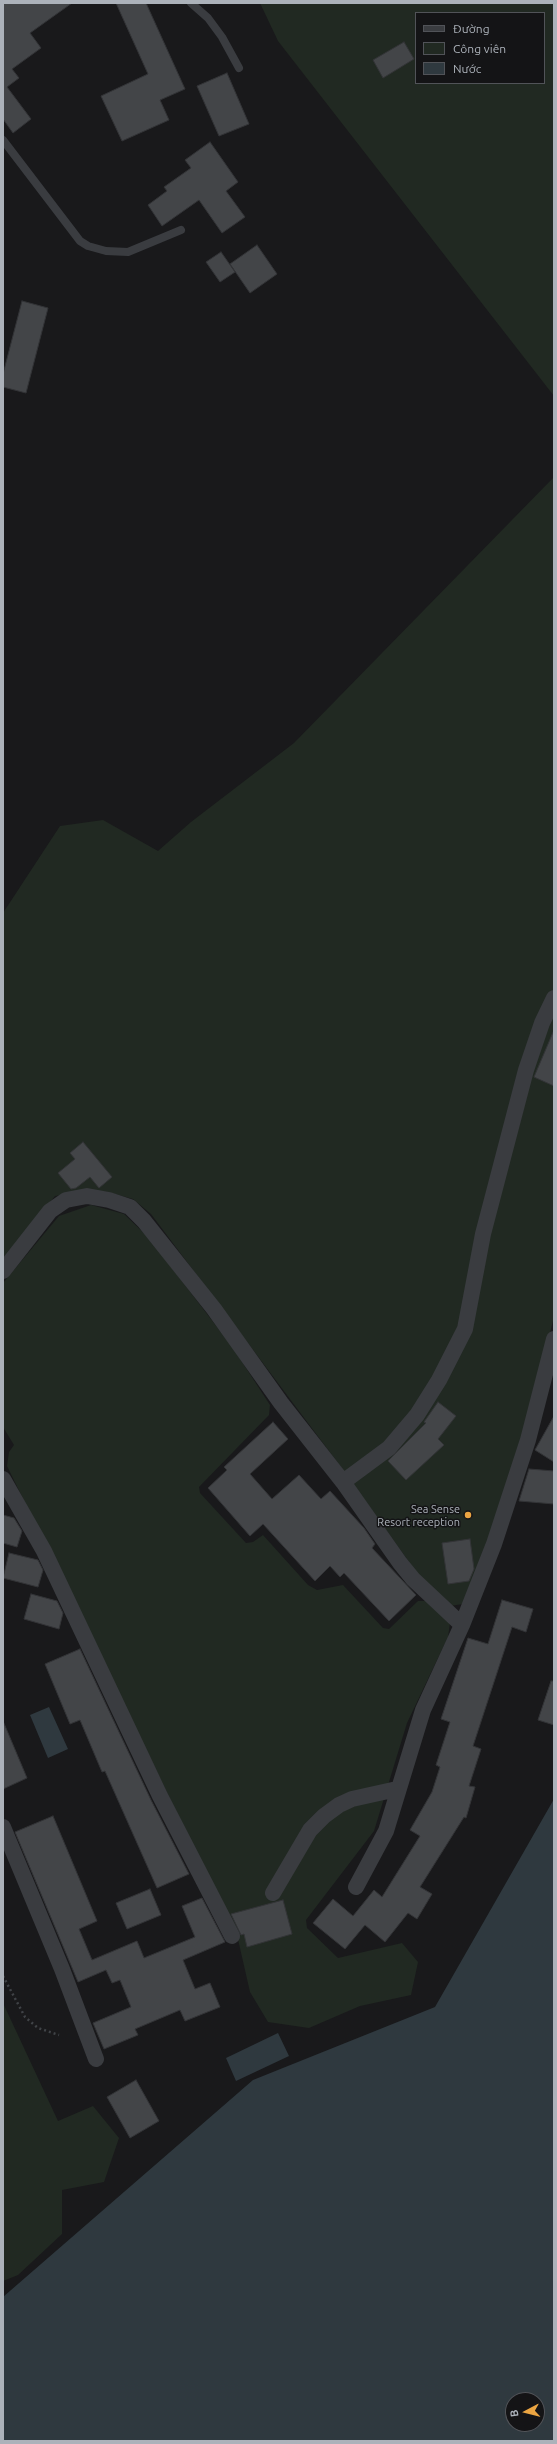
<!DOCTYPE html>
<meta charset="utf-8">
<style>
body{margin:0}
#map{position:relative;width:557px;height:2444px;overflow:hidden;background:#19191b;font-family:Ubuntu,sans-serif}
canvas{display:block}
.frame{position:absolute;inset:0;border:4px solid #acb2ba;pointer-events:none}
.legend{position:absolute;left:415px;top:12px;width:130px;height:72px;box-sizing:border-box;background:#141416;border:1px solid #515358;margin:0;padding:5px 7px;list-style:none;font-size:12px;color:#acb2ba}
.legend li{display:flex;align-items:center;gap:8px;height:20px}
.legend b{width:20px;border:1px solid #515358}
.north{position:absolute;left:505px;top:2392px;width:40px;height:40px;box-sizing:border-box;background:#141416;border:1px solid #515358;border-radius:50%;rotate:263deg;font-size:11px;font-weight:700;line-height:16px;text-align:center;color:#acb2ba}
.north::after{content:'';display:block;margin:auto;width:14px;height:18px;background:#eba542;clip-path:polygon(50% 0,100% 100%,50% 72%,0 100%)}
</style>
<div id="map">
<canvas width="557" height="2444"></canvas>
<div class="frame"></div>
<ul class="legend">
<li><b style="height:5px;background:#3a3c40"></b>Đường</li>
<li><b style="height:11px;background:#212922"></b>Công viên</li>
<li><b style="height:11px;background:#2f393f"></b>Nước</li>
</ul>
<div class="north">B</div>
</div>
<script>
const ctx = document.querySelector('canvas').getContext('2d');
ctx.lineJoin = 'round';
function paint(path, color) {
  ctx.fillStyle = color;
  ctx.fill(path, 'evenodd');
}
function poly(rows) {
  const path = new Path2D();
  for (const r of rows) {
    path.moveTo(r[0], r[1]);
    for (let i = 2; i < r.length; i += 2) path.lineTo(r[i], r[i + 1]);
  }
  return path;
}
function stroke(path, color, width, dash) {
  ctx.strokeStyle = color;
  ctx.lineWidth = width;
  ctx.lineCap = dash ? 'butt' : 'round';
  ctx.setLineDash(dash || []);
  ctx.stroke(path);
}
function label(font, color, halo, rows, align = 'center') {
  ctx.font = font + ' Ubuntu,sans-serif';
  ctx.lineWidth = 3;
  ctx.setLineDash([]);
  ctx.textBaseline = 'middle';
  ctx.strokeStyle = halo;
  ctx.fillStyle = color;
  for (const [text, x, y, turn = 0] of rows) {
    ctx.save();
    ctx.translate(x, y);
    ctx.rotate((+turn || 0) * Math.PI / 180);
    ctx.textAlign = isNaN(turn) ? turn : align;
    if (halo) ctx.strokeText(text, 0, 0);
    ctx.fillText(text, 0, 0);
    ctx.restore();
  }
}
paint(poly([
 [260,3,554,3,554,396,278,41],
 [416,13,544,13,544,83,416,83],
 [554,477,554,1317,524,1436,489,1542,463,1604,450,1606,422,1580,341,1467,151,1214,133,1199,108,1192,86,1191,55,1196,3,1259,3,913,60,826,103,820,158,851,191,822,294,743],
 [91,1205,124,1214,149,1238,233,1348,270,1405,269,1415,199,1487,200,1493,246,1543,253,1542,263,1535,308,1585,317,1590,343,1585,383,1628,389,1629,418,1601,428,1601,450,1623,448,1637,407,1723,374,1831,306,1920,307,1928,338,1958,402,1943,418,1962,411,1995,360,2006,309,2028,268,2022,250,1992,237,1935,7,1466,9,1452,14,1445,3,1427,3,1283,59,1216],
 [3,2003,58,2121,93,2106,119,2138,104,2182,62,2190,62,2234,18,2275,3,2281]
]), '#212922');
paint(poly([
 [49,1707,68,1749,48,1758,30,1715],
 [554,1799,554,2441,3,2441,3,2297,253,2080,435,2007],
 [513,2400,537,2400,537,2424,513,2424],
 [278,2033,289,2056,236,2081,226,2058]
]), '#2f393f');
const building = poly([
 [3,3,72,3,30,33,41,48,12,69,19,78,7,87,31,119,13,133,3,119,3,3],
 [116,3,146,3,185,89,160,100,169,120,122,141,101,96,148,74,116,3],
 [404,42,414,59,383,78,373,60,404,42],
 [227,73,249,124,219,136,197,86,227,73],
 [210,142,238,182,226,191,245,217,222,233,199,200,162,226,148,205,167,191,164,187,191,168,185,160,210,142],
 [257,245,277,274,250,293,230,264,257,245],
 [221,252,235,272,220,282,206,262,221,252],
 [22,301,48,308,26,393,3,387,3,374,22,301],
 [554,1030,554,1086,534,1077,554,1030],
 [83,1142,112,1177,99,1188,90,1177,76,1188,71,1189,58,1173,75,1159,70,1153,83,1142],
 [438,1402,456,1416,438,1439,444,1445,406,1480,388,1461,426,1423,424,1422,438,1402],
 [554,1416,554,1462,535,1450,554,1416],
 [273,1422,288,1439,250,1474,272,1499,299,1475,321,1499,330,1491,364,1528,375,1544,372,1548,416,1595,389,1621,344,1573,340,1577,330,1566,315,1581,263,1524,250,1536,208,1488,227,1470,224,1467,273,1422],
 [529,1469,554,1471,554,1504,519,1501,529,1469],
 [3,1515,14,1518,22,1531,17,1547,3,1543,3,1515],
 [470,1539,474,1569,469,1581,448,1584,442,1543,470,1539],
 [9,1553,38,1560,43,1570,38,1587,3,1578,9,1553],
 [31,1594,57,1601,63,1613,59,1629,24,1619,31,1594],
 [502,1600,533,1609,526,1632,512,1627,473,1746,481,1749,469,1786,475,1787,466,1818,464,1817,420,1887,432,1894,417,1919,408,1913,385,1942,365,1925,345,1949,313,1923,333,1899,353,1916,374,1890,382,1897,420,1836,410,1830,432,1792,440,1767,436,1765,450,1722,441,1719,468,1638,488,1644,502,1600],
 [80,1649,151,1800,189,1874,157,1888,105,1771,102,1772,80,1720,70,1724,45,1664,80,1649],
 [551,1681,554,1681,554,1725,538,1720,551,1681],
 [3,1721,27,1778,3,1789,3,1721],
 [53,1816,97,1921,79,1929,92,1960,137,1941,144,1958,195,1937,182,1906,202,1898,225,1942,183,1960,195,1989,210,1983,220,2007,185,2021,180,2010,135,2029,138,2035,104,2049,93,2023,131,2007,120,1980,112,1983,106,1970,78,1982,15,1832,53,1816],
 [150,1889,161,1915,127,1929,116,1903,150,1889],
 [283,1900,292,1934,247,1947,244,1934,241,1935,231,1914,283,1900],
 [136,2080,159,2121,130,2138,107,2097,136,2080]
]);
paint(building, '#434548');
stroke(building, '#333437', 1);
stroke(poly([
 [3,1976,25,2017,38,2028,59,2035]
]), '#404347', 2.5, [2, 3]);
stroke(poly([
 [191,3,208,18,222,37,239,68],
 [3,140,80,241,88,246,106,251,128,252,181,230]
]), '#3a3c40', 8);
stroke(poly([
 [3,1271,50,1211,66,1200,87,1196,109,1200,130,1207,144,1221,214,1309,281,1403,343,1482,389,1448,417,1415,439,1380,465,1329,483,1234,526,1070,542,1023,554,998],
 [3,1479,44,1551,160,1796,232,1936],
 [343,1482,400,1563,413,1579,462,1625,423,1710,386,1831,356,1887],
 [462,1625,494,1544,528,1440,554,1339],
 [3,1827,62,1969,96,2059],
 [273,1893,310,1830,324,1816,339,1805,352,1799,397,1789]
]), '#3a3c40', 16);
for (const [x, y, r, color] of [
 [468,1515,4,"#eba542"]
]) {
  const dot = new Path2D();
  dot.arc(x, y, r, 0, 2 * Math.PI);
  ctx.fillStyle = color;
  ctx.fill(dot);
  stroke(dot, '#141416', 1.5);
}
label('11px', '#acb2ba', '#141416', [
 ["Sea Sense",460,1509],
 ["Resort reception",460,1522]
], 'right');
</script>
